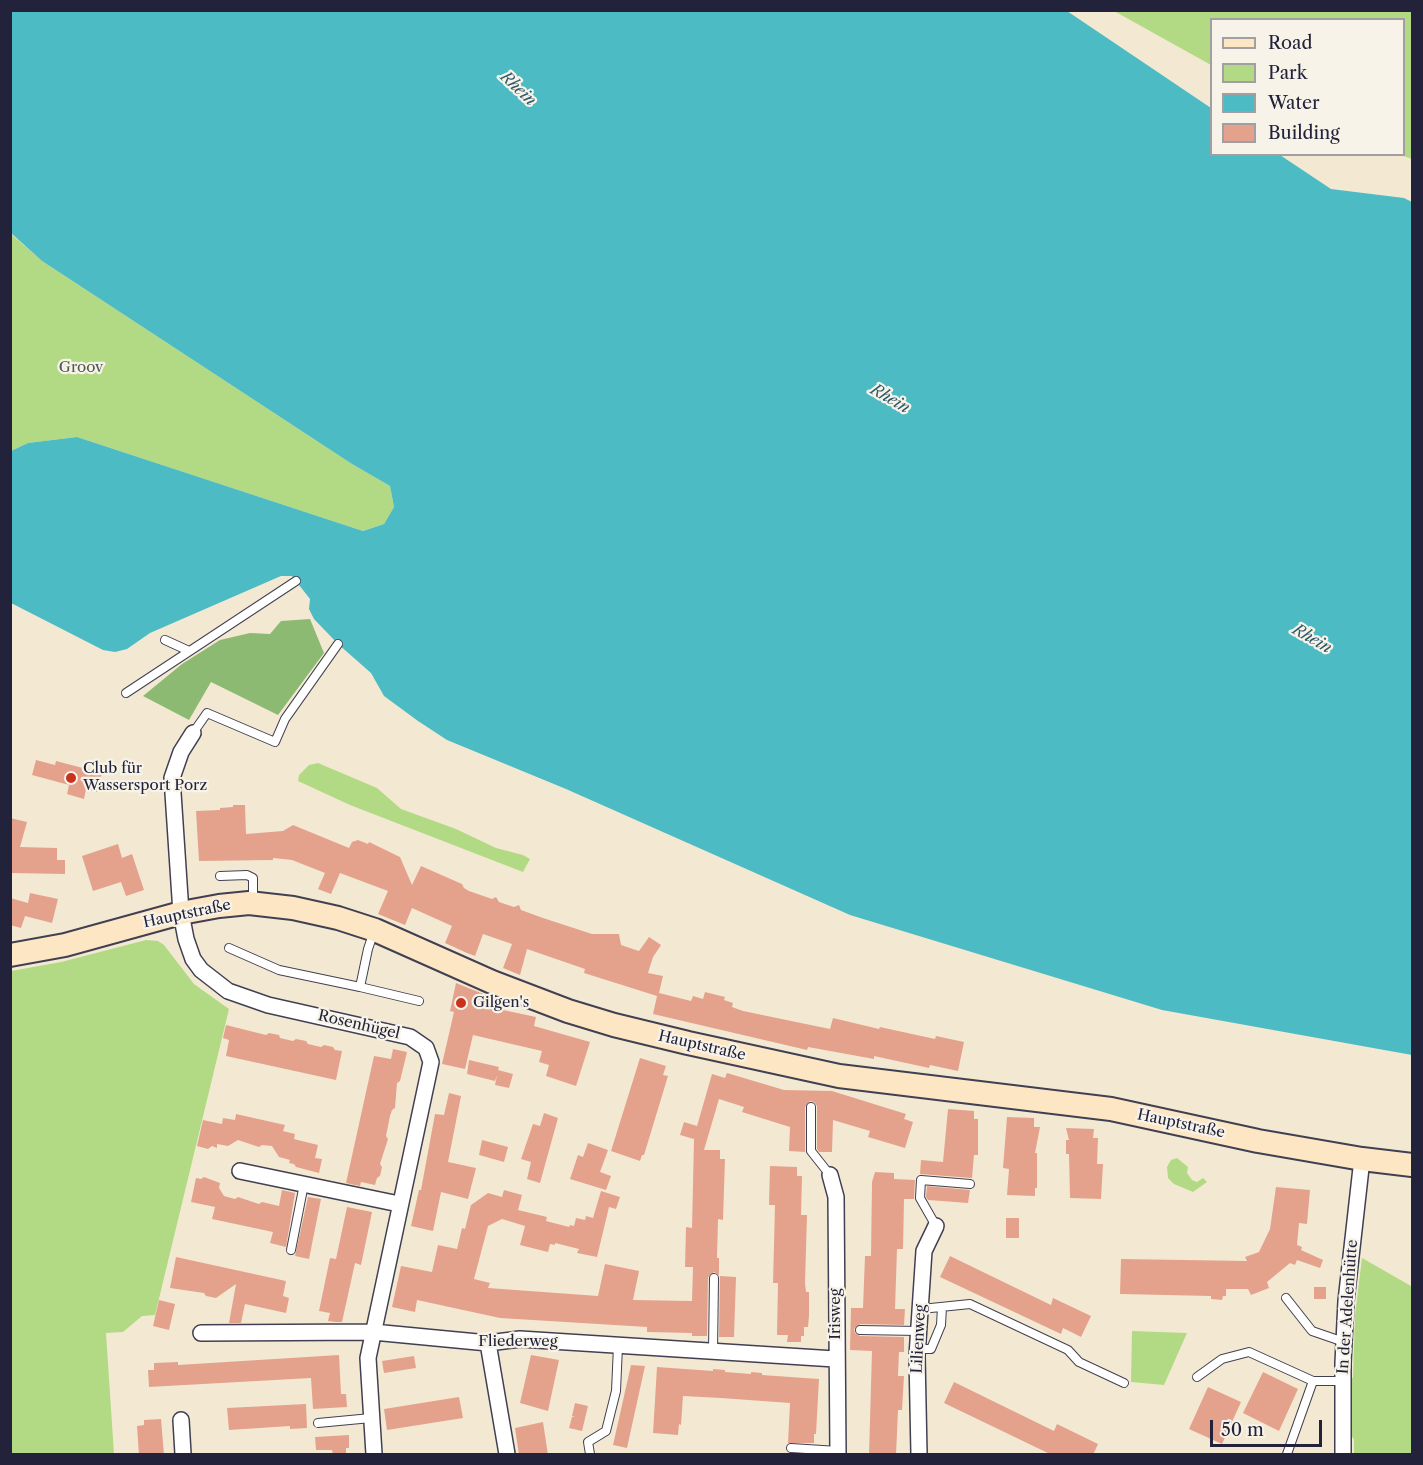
<!DOCTYPE html>
<meta charset="utf-8">
<style>
body{margin:0}
#map{position:relative;width:1423px;height:1465px;overflow:hidden;background:#f3e9d3;font-family:"Libre Caslon Text",serif}
canvas{display:block}
.frame{position:absolute;inset:0;border:12px solid #22223b;pointer-events:none}
.legend{position:absolute;left:1210px;top:18px;width:195px;height:138px;box-sizing:border-box;background:#f7f3e8;border:2px solid #a29fa3;margin:0;padding:8px 10px;list-style:none;font-size:18px;color:#22223b}
.legend li{display:flex;align-items:center;gap:12px;height:30px}
.legend b{width:30px;border:2px solid #a29fa3}
.scale{position:absolute;left:1210px;top:1420px;width:112px;height:27px;box-sizing:border-box;border:3px solid #22223b;border-top:0;padding-left:8px;font-size:18px;line-height:21px;white-space:nowrap;color:#22223b;-webkit-text-stroke:4px #f7f3e8;paint-order:stroke}
</style>
<div id="map">
<canvas width="1423" height="1465"></canvas>
<div class="frame"></div>
<ul class="legend">
<li><b style="height:8px;background:#fce6c4"></b>Road</li>
<li><b style="height:16px;background:#b2da84"></b>Park</li>
<li><b style="height:16px;background:#4dbbc4"></b>Water</li>
<li><b style="height:16px;background:#e4a28d"></b>Building</li>
</ul>
<div class="scale">50 m</div>
</div>
<script>
const ctx = document.querySelector('canvas').getContext('2d');
ctx.lineJoin = 'round';
function paint(path, color) {
  ctx.fillStyle = color;
  ctx.fill(path, 'evenodd');
}
function poly(rows) {
  const path = new Path2D();
  for (const r of rows) {
    path.moveTo(r[0], r[1]);
    for (let i = 2; i < r.length; i += 2) path.lineTo(r[i], r[i + 1]);
  }
  return path;
}
function stroke(path, color, width, dash) {
  ctx.strokeStyle = color;
  ctx.lineWidth = width;
  ctx.lineCap = dash ? 'butt' : 'round';
  ctx.setLineDash(dash || []);
  ctx.stroke(path);
}
function label(font, color, halo, rows, align = 'center') {
  ctx.font = font + ' "Libre Caslon Text",serif';
  ctx.lineWidth = 4.5;
  ctx.setLineDash([]);
  ctx.textBaseline = 'middle';
  ctx.strokeStyle = halo;
  ctx.fillStyle = color;
  for (const [text, x, y, turn = 0] of rows) {
    ctx.save();
    ctx.translate(x, y);
    ctx.rotate((+turn || 0) * Math.PI / 180);
    ctx.textAlign = isNaN(turn) ? turn : align;
    if (halo) ctx.strokeText(text, 0, 0);
    ctx.fillText(text, 0, 0);
    ctx.restore();
  }
}
paint(poly([
 [1114,11,1412,11,1412,159,1401,155,1404,154,1404,20,1212,20,1211,65],
 [10,233,42,261,352,464,390,486,394,507,384,524,363,531,77,437,28,443,11,451],
 [318,763,377,788,401,809,456,829,496,848,523,855,530,859,523,872,350,805,298,781,299,775,309,765],
 [146,940,158,941,164,945,194,984,229,1009,155,1315,142,1316,123,1332,106,1333,114,1454,11,1454,11,971,61,962],
 [1177,1158,1188,1167,1187,1173,1192,1180,1197,1182,1203,1178,1207,1182,1193,1192,1174,1184,1168,1178,1167,1167,1171,1160],
 [1362,1258,1411,1286,1412,1454,1354,1454,1354,1439,1349,1433,1349,1378,1353,1378,1355,1315],
 [1132,1331,1187,1333,1164,1385,1131,1382]
]), '#b2da84');
paint(poly([
 [310,619,324,653,278,715,211,682,189,720,143,696,182,664,220,640,250,633,270,634,281,621]
]), '#8dba72');
paint(poly([
 [11,10,1067,11,1211,108,1212,154,1280,155,1331,189,1404,198,1412,202,1412,1055,1162,1010,850,915,566,789,447,740,418,721,384,696,371,673,338,644,314,619,309,609,310,599,292,576,281,576,150,633,127,649,115,652,103,650,11,603,11,451,28,443,77,437,363,531,384,524,394,507,390,486,352,464,42,261,11,233]
]), '#4dbbc4');
paint(poly([
 [36,760,55,765,56,761,102,773,97,792,86,789,84,799,67,794,69,785,32,775],
 [233,805,245,805,246,834,283,831,293,825,349,848,352,842,358,840,368,844,369,842,400,857,412,885,421,866,462,884,464,888,469,891,492,899,496,897,499,902,514,907,519,905,521,910,543,918,592,934,619,934,621,945,639,951,649,937,661,945,653,957,648,973,663,976,659,993,691,1001,693,996,703,999,705,992,725,997,724,1000,733,1003,732,1007,743,1011,830,1029,833,1018,879,1029,880,1027,935,1039,936,1036,964,1042,958,1071,930,1065,929,1068,874,1056,874,1059,808,1047,807,1050,653,1014,657,996,584,973,585,969,527,949,520,975,503,968,512,944,483,934,475,956,467,953,445,943,452,926,412,908,405,925,378,914,388,891,340,873,331,894,318,889,325,873,292,860,273,858,273,860,199,861,196,811,220,810,220,808,233,807],
 [10,818,27,822,20,847,57,848,57,860,65,860,65,874,10,873],
 [118,844,122,858,132,854,144,890,126,896,121,882,93,891,82,856],
 [30,893,58,899,52,923,25,916,21,928,10,925,10,898,28,903],
 [456,983,491,997,489,1007,536,1017,534,1026,590,1042,576,1086,546,1076,549,1065,539,1062,542,1051,473,1035,465,1069,442,1064,454,1012,450,1011],
 [226,1025,266,1035,269,1033,279,1035,280,1038,293,1041,296,1039,306,1041,308,1044,321,1047,324,1045,333,1047,335,1050,342,1051,336,1080,226,1056,229,1040,223,1038],
 [393,1049,407,1052,400,1081,397,1083,395,1108,392,1110,390,1116,386,1136,388,1139,380,1164,382,1167,380,1176,377,1178,375,1185,361,1182,360,1186,346,1183,374,1056,391,1059],
 [640,1058,666,1066,663,1075,668,1076,644,1155,642,1155,640,1161,611,1151],
 [469,1060,499,1067,498,1070,513,1074,509,1088,495,1085,497,1075,495,1081,467,1074],
 [727,1073,784,1090,832,1091,906,1114,904,1119,913,1122,905,1148,868,1137,870,1131,833,1120,832,1152,819,1152,817,1149,817,1106,814,1102,810,1101,805,1107,805,1152,789,1151,790,1127,742,1112,744,1107,719,1099,704,1150,720,1150,720,1159,725,1159,723,1220,718,1219,717,1258,719,1258,719,1275,714,1272,708,1277,707,1336,692,1336,692,1333,647,1332,647,1327,500,1318,417,1300,415,1312,392,1307,401,1266,432,1272,438,1245,457,1249,462,1228,465,1229,471,1205,488,1193,502,1197,504,1190,522,1195,518,1210,547,1217,546,1221,569,1227,570,1225,574,1226,576,1218,585,1220,586,1216,593,1218,601,1191,620,1197,616,1209,609,1207,597,1257,577,1253,579,1249,555,1243,555,1245,550,1244,548,1252,520,1245,525,1226,502,1219,488,1226,474,1279,490,1283,488,1288,598,1296,605,1264,639,1271,633,1300,692,1301,693,1267,685,1267,686,1227,692,1228,694,1139,680,1135,684,1122,697,1126,712,1074,725,1078],
 [449,1093,461,1096,448,1162,476,1168,468,1199,441,1192,433,1231,411,1226,419,1190,421,1190,435,1114,444,1115],
 [948,1109,974,1111,974,1119,978,1119,978,1155,974,1155,972,1178,920,1174,921,1160,943,1162],
 [544,1113,558,1118,540,1183,527,1179,531,1162,521,1159,533,1124,540,1126],
 [236,1114,285,1125,283,1131,295,1134,294,1139,318,1145,315,1158,322,1159,319,1173,296,1167,294,1164,289,1163,290,1160,279,1157,272,1146,262,1145,259,1147,238,1140,228,1146,217,1144,217,1148,212,1146,208,1149,197,1146,203,1120,222,1124,223,1118,235,1120],
 [1007,1117,1034,1118,1034,1127,1040,1127,1035,1153,1037,1153,1037,1188,1035,1188,1035,1196,1007,1195,1009,1169,1003,1168],
 [1066,1128,1094,1129,1093,1138,1098,1138,1097,1164,1103,1164,1101,1199,1070,1198,1069,1154,1066,1154,1066,1140,1069,1140],
 [482,1140,508,1147,504,1162,479,1155],
 [588,1143,608,1150,600,1172,611,1176,606,1190,570,1179,578,1155,583,1157],
 [770,1166,797,1167,797,1176,802,1176,801,1215,807,1215,805,1283,806,1292,809,1292,809,1316,808,1327,804,1327,804,1336,801,1336,801,1342,787,1342,788,1335,777,1335,778,1283,773,1283,775,1205,769,1205],
 [875,1172,894,1173,894,1179,915,1180,914,1199,904,1199,903,1249,897,1249,895,1309,905,1309,904,1325,860,1324,854,1329,855,1333,860,1336,904,1337,904,1352,899,1352,898,1376,904,1376,902,1410,898,1410,896,1455,869,1455,872,1351,850,1350,851,1308,863,1308,865,1256,871,1256,872,1182],
 [204,1177,220,1183,219,1188,224,1196,235,1199,238,1197,259,1204,262,1202,279,1206,282,1190,295,1193,286,1247,270,1243,273,1232,212,1219,215,1207,191,1202,196,1178,201,1179],
 [927,1186,970,1190,968,1203,928,1200,926,1197],
 [1276,1187,1310,1190,1307,1224,1299,1223,1297,1245,1302,1247,1301,1250,1323,1260,1320,1268,1297,1260,1295,1265,1290,1263,1267,1282,1269,1288,1251,1295,1248,1289,1226,1289,1226,1296,1223,1296,1222,1300,1211,1299,1211,1296,1120,1294,1121,1259,1247,1261,1245,1257,1259,1252,1270,1229],
 [308,1197,321,1199,309,1259,295,1256],
 [347,1207,372,1212,361,1265,355,1263,342,1322,336,1322,328,1321,330,1313,319,1311,330,1258,336,1259],
 [1006,1218,1019,1218,1019,1238,1006,1238],
 [950,1256,1051,1305,1053,1298,1091,1316,1081,1337,1063,1328,1061,1334,940,1277],
 [176,1257,286,1281,283,1296,289,1298,286,1313,245,1304,241,1323,229,1323,236,1284,216,1298,206,1296,204,1293,170,1288],
 [720,1276,736,1277,734,1337,719,1337],
 [1314,1287,1326,1287,1326,1299,1314,1299],
 [159,1300,175,1304,169,1330,153,1326],
 [339,1355,341,1394,346,1394,347,1407,313,1409,311,1378,149,1387,148,1370,154,1370,154,1363,178,1362,178,1365],
 [531,1355,559,1360,548,1411,520,1403],
 [414,1356,416,1368,384,1373,382,1361],
 [631,1365,645,1366,627,1448,613,1445],
 [657,1367,713,1371,713,1369,725,1370,725,1372,751,1374,751,1372,762,1373,762,1375,819,1379,816,1434,814,1434,814,1443,788,1443,790,1403,721,1398,683,1396,681,1425,679,1424,678,1435,653,1433],
 [1263,1372,1298,1389,1279,1431,1243,1413],
 [954,1382,1054,1431,1057,1424,1098,1444,1093,1455,1052,1455,944,1403],
 [1208,1387,1241,1402,1222,1444,1189,1429],
 [459,1397,463,1418,387,1430,384,1409],
 [575,1403,588,1406,582,1431,569,1428,572,1417,575,1417,572,1416],
 [306,1404,307,1428,290,1429,290,1426,229,1430,227,1408],
 [161,1419,164,1455,139,1455,137,1426,144,1425,144,1420],
 [543,1422,548,1455,519,1455,515,1428],
 [349,1435,349,1448,346,1448,346,1455,333,1455,332,1450,316,1450,315,1437]
]), '#e4a28d');
const lane = poly([
 [165,640,189,651],
 [126,693,296,581],
 [193,733,207,713,275,742,285,719,338,644],
 [220,876,247,875,253,878,253,902],
 [374,931,368,949,360,987,419,1001],
 [229,948,279,970,360,987],
 [811,1107,811,1151,830,1175],
 [936,1226,920,1198,921,1180,970,1184],
 [291,1250,304,1184],
 [1286,1298,1312,1331,1344,1342],
 [921,1309,970,1304,1068,1350,1079,1362,1124,1383],
 [860,1330,919,1331],
 [917,1349,931,1349,941,1325,942,1307],
 [713,1351,714,1278],
 [1197,1377,1222,1359,1249,1352,1313,1381,1343,1381],
 [318,1423,371,1418],
 [791,1448,838,1451],
 [590,1454,588,1442,606,1431,616,1391,618,1346],
 [1287,1454,1313,1381]
]);
const street = poly([
 [193,733,181,752,172,778,181,913,186,939,193,959,201,970,228,991,268,1005,410,1037,426,1048,431,1062,368,1358,374,1454],
 [240,1171,399,1204],
 [830,1175,836,1197,838,1454],
 [201,1333,373,1332,488,1343,520,1339,835,1359],
 [488,1343,507,1454],
 [181,1420,183,1454],
 [919,1454,917,1356,924,1251,936,1226],
 [1343,1454,1343,1363,1346,1301,1362,1159]
]);
const secondary = poly([
 [10,955,65,945,181,913,219,906,249,903,293,908,338,918,375,930,492,982,568,1011,614,1025,688,1043,839,1076,1111,1109,1258,1141,1362,1159,1412,1165]
]);
stroke(lane, '#414052', 10);
stroke(street, '#414052', 18);
stroke(secondary, '#414052', 26);
stroke(lane, '#fff', 8);
stroke(street, '#fff', 15);
stroke(secondary, '#fce6c4', 22);
for (const [x, y, r, color] of [
 [71,778,6,"#c8321e"],
 [461,1003,6,"#c8321e"]
]) {
  const dot = new Path2D();
  dot.arc(x, y, r, 0, 2 * Math.PI);
  ctx.fillStyle = color;
  ctx.fill(dot);
  stroke(dot, '#f7f3e8', 2);
}
label('15px', '#4d5951', '#f7f3e8', [
 ["Groov",81,368]
]);
label('15px', '#22223b', '#f7f3e8', [
 ["Club für",83,769],
 ["Wassersport Porz",83,786],
 ["Gilgen's",473,1003]
], 'left');
label('15px', '#22223b', '#f7f3e8', [
 ["Hauptstraße",187,914,-12],
 ["Rosenhügel",359,1025,13],
 ["Hauptstraße",702,1046,13],
 ["Hauptstraße",1181,1124,12],
 ["In der Adelenhütte",1348,1307,-86],
 ["Irisweg",836,1314,-90],
 ["Lilienweg",919,1339,-87],
 ["Fliederweg",518,1342]
]);
label('italic 16px', '#31586b', '#f7f3e8', [
 ["Rhein",518,89,43],
 ["Rhein",890,399,30],
 ["Rhein",1312,639,30]
]);
</script>
